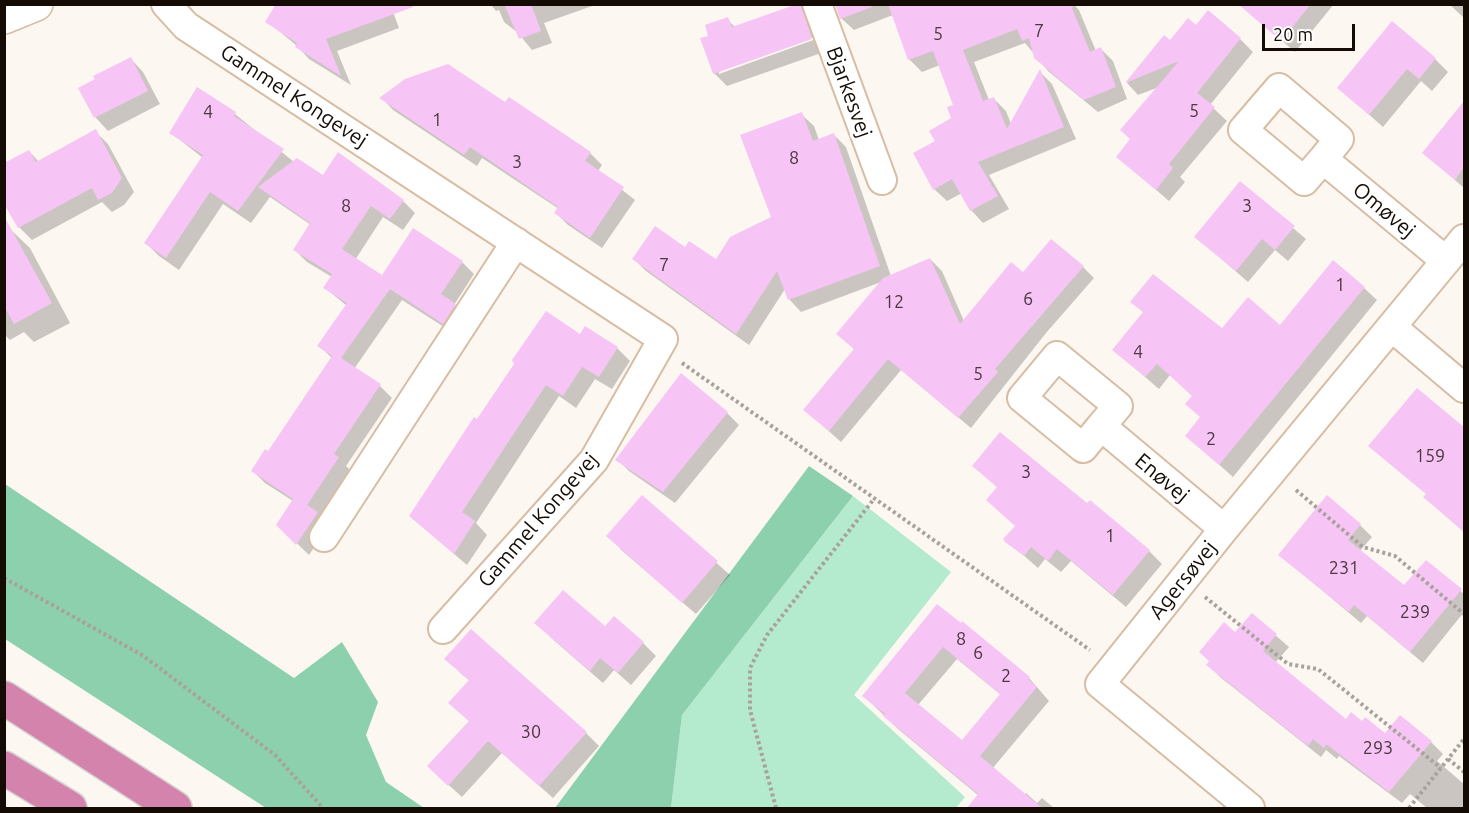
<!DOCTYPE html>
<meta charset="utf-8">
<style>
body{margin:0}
#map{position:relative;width:1469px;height:813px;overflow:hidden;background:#fdf7f2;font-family:Ubuntu,sans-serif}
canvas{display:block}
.frame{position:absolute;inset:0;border:6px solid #140b04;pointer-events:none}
.scale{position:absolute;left:1262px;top:24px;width:93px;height:27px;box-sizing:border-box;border:3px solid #140b04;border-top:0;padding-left:8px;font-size:18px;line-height:21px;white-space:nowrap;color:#140b04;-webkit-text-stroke:4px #fff;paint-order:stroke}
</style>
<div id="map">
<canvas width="1469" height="813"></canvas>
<div class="frame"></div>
<div class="scale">20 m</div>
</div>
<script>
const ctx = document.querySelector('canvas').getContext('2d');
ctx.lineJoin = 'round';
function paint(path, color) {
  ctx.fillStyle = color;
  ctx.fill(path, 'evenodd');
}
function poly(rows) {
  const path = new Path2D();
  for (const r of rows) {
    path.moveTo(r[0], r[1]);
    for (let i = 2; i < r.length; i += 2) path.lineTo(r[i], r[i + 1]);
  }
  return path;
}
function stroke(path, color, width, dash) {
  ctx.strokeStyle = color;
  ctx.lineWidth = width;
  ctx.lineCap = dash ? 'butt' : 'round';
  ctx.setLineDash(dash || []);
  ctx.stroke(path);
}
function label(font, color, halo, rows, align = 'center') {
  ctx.font = font + ' Ubuntu,sans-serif';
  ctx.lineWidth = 6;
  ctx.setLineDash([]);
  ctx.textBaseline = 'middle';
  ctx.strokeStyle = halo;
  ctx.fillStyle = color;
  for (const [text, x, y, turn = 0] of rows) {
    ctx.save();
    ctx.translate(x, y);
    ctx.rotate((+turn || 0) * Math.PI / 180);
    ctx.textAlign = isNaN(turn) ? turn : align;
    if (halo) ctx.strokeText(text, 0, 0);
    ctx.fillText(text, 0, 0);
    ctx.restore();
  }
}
paint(poly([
 [853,496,951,572,854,695,965,797,956,808,671,808,682,715]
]), '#b4eacd');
paint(poly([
 [809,466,853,496,682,715,671,808,555,808],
 [5,484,294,678,342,642,378,702,366,735,386,782,424,808,266,808,5,639]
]), '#8cd0ad');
paint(poly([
 [390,4,399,28,337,51,351,85,309,59,297,46,267,21],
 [490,4,595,5,544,23,552,43,532,50,518,33,504,22,499,10,496,11],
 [836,4,1073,4,1079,10,1096,51,1101,49,1113,61,1127,99,1098,112,1048,71,1025,43,974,62,989,100,993,98,1006,111,1011,124,1040,72,1052,84,1076,139,989,175,1009,209,983,223,971,210,962,193,947,201,934,189,937,142,953,119,955,106,940,65,922,72,909,59,893,15,854,30,841,18],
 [1253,4,1334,4,1295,52,1248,11],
 [1449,4,1464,4,1464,18],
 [799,5,812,18,818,35,719,70,719,74,819,38,824,52,727,86,714,73,710,37,727,19,736,28],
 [1196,27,1240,39,1253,52,1210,105,1227,121,1180,177,1185,182,1169,201,1118,157,1132,140,1159,87,1138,95,1127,83,1164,37,1170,42],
 [131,59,143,72,160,104,108,131,96,118,80,88],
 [1435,59,1448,72,1432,91,1421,81,1383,127,1339,88],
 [382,98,590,153,602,165,598,171,635,200,602,248,568,225,556,213,559,209,482,158,477,166,393,110],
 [1464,104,1464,188,1424,153],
 [235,114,294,162,324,177,403,201,415,213,403,230,383,217,355,260,382,277,462,262,474,274,454,305,467,318,455,334,402,300,354,369,380,386,392,398,346,466,350,470,320,516,329,525,309,555,278,525,293,501,265,483,253,471,269,453,332,358,319,346,347,306,325,288,332,277,307,262,295,250,311,225,270,197,251,223,223,204,179,270,159,256,146,243,203,158,171,133],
 [801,114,814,126,819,140,834,135,846,147,891,276,930,259,942,271,964,321,1024,274,1083,267,1094,278,1046,333,971,428,901,370,841,442,805,410,855,350,838,334,881,282,801,312,789,299,785,289,749,345,646,271,634,259,685,249,716,261,773,218],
 [95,131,108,144,134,192,124,205,112,212,102,202,32,240,19,227,29,151,39,162],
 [1240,183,1306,239,1288,261,1275,250,1248,282,1196,237],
 [11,230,30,248,70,323,34,342,24,332,10,340,4,334,4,233],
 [1364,288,1377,300,1233,477,1187,436,1201,418,1194,396,1170,375,1159,389,1114,350,1144,313,1132,301,1222,330,1280,327],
 [581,336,617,348,630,361,612,389,595,379,576,408,559,396,476,523,487,535,467,565,424,528,478,421],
 [1417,390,1464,429,1464,532,1425,497,1427,495],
 [727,413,739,425,675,503,629,471,617,459],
 [974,466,1087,505,1149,551,1162,564,1126,607,1071,561,1061,572,1045,559,1038,568,1005,539,1016,526,998,488],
 [643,497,730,575,696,614,620,549],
 [1360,525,1372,537,1360,551,1405,587,1426,562,1464,594,1464,612,1423,663,1367,616,1361,623,1280,555],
 [938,606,1029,678,1049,701,992,769,1024,795,1026,793,1037,803,1042,798,1054,808,968,808,979,796,898,729,864,696],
 [957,659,1001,695,962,742,918,705],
 [1252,615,1289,647,1275,663,1346,721,1362,723,1385,735,1431,742,1443,754,1437,761,1464,784,1464,808,1427,808,1410,794,1402,803,1339,756,1337,759,1326,750,1321,757,1220,677,1208,664],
 [606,628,643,643,656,656,631,685,614,670,603,683,549,636],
 [459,672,586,733,599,746,553,798,502,753,462,797,442,779,470,722,450,703,470,681]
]), '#0003');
paint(poly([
 [276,4,412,4,413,7,326,39,341,76,295,47,297,43,265,22],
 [504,4,531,4,541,31,519,39],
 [797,4,801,4,812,39,713,74,700,38,708,36,705,25,728,17,732,27],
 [835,4,871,4,872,7,840,19],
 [888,4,1075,4,1072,8,1090,52,1101,47,1116,87,1084,100,1034,58,1029,38,1022,41,1017,29,963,50,983,101,994,97,1007,129,1040,69,1064,127,978,162,998,196,970,211,952,179,933,190,913,153,935,141,929,131,951,118,947,107,953,105,933,51,908,60],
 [1238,4,1311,4,1281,41],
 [1208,10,1241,38,1197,93,1215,107,1169,164,1173,168,1156,190,1116,157,1130,139,1120,130,1179,61,1125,83,1164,35,1170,40,1188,18,1196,25],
 [1392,21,1436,58,1419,79,1407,69,1369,115,1337,88],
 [131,57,148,91,94,118,78,88,95,79,93,76],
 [448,64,505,102,509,97,591,152,585,161,624,187,590,238,554,213,558,207,470,147,464,155,379,98,405,79],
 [197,87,236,112,234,116,284,149,238,211,210,192,166,258,144,243,203,155,169,133],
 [1464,101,1464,167,1455,180,1422,153],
 [802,112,813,141,834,133,880,266,788,300,777,271,736,334,632,259,655,226,685,247,689,241,716,259,730,237,771,217,740,135],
 [96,129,122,178,112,193,98,200,92,188,18,228,4,204,4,163,29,150,36,162],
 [338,152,404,200,390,219,371,206,342,249,382,275,413,228,463,261,441,294,456,304,443,324,390,289,341,358,381,384,334,454,339,457,307,505,318,512,296,545,276,525,293,499,251,471,265,449,268,451,332,356,317,346,347,303,323,288,332,274,293,250,310,223,258,187,297,158,323,175],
 [1240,181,1295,226,1275,250,1262,239,1236,271,1194,237],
 [4,216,52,303,14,324,4,306],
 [1051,239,1084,266,995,369,998,372,958,418,888,359,829,431,803,410,854,349,836,334,883,278,930,258,960,324,1011,262,1023,272],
 [1333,260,1365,287,1219,465,1185,436,1200,417,1185,404,1192,396,1157,364,1145,377,1112,350,1143,312,1130,302,1153,274,1222,328,1248,297,1280,325],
 [546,311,580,334,585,326,618,347,599,377,582,367,563,396,546,385,462,512,475,521,454,554,409,516,474,417,477,419,514,364,512,360],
 [681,373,728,412,663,492,615,460],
 [1417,388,1464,427,1464,532,1423,497,1426,494,1368,446],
 [1000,432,1087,503,1090,500,1150,550,1113,595,1057,549,1048,561,1031,547,1024,556,1005,542,1003,539,1015,526,986,500,997,487,972,466],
 [642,495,718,561,682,603,606,536],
 [1327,495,1361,524,1348,540,1404,585,1426,560,1462,589,1410,652,1354,605,1349,612,1278,555],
 [563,590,605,626,614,616,644,642,618,673,600,658,590,671,534,623],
 [937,604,961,623,962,621,1030,677,1028,679,1037,687,980,756,1042,808,967,808,978,794,883,716,885,714,862,696],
 [943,647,1000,694,962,740,905,693],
 [1252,613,1277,634,1263,651,1346,719,1351,712,1362,721,1365,717,1385,733,1400,715,1432,741,1389,792,1326,744,1324,748,1313,739,1308,746,1206,665,1209,661,1199,652,1224,622,1235,632],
 [471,629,587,732,539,786,488,741,448,786,427,766,469,721,448,703,469,680,444,659]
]), '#f6c4f5');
const minor = poly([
 [166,4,186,26,663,339,594,460,443,629],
 [817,4,882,180],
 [1323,159,1304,181,1243,130,1279,88,1339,139,1323,159,1446,261],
 [1393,328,1464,388],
 [1101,426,1083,448,1022,398,1057,356,1118,406,1101,426,1224,529],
 [324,537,516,242],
 [1250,808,1100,684,1224,529,1464,239]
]);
const tertiary = poly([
 [4,17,36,4]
]);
const motorway = poly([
 [4,698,175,808],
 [4,768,70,808]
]);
stroke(minor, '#d7bda4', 32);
stroke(tertiary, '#d7bda4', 36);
stroke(motorway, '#d5d3d2', 36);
stroke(poly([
 [682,363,1090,650],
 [1296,490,1363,547,1395,556,1464,614],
 [4,578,142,655,275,755,323,808],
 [1205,597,1288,664,1318,669,1441,768],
 [1448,759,1464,772],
 [776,808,750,710,750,668,767,635,874,499],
 [1409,808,1464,739]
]), '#a9a29c', 4, [3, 3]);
stroke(minor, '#fff', 28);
stroke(tertiary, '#fff', 33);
stroke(motorway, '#d383ac', 33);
label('18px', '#4c3940', null, [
 ["7",1039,31],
 ["5",938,34],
 ["5",1194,111],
 ["4",208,112],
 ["1",437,120],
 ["8",794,158],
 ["3",517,162],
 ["8",346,206],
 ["3",1247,206],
 ["7",664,265],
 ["1",1340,285],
 ["6",1028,299],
 ["12",894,302],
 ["4",1138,352],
 ["5",978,374],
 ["2",1211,439],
 ["159",1430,456],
 ["3",1026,472],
 ["1",1110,536],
 ["231",1344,568],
 ["239",1415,612],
 ["8",961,639],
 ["6",978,653],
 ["2",1006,676],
 ["30",531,732],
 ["293",1378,748]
]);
label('21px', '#140b04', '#fff', [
 ["Bjarkesvej",849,92,70],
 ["Gammel Kongevej",294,96,33],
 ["Omøvej",1384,210,40],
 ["Enøvej",1162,478,40],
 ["Gammel Kongevej",538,520,-49],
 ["Agersøvej",1183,580,-51]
]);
</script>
